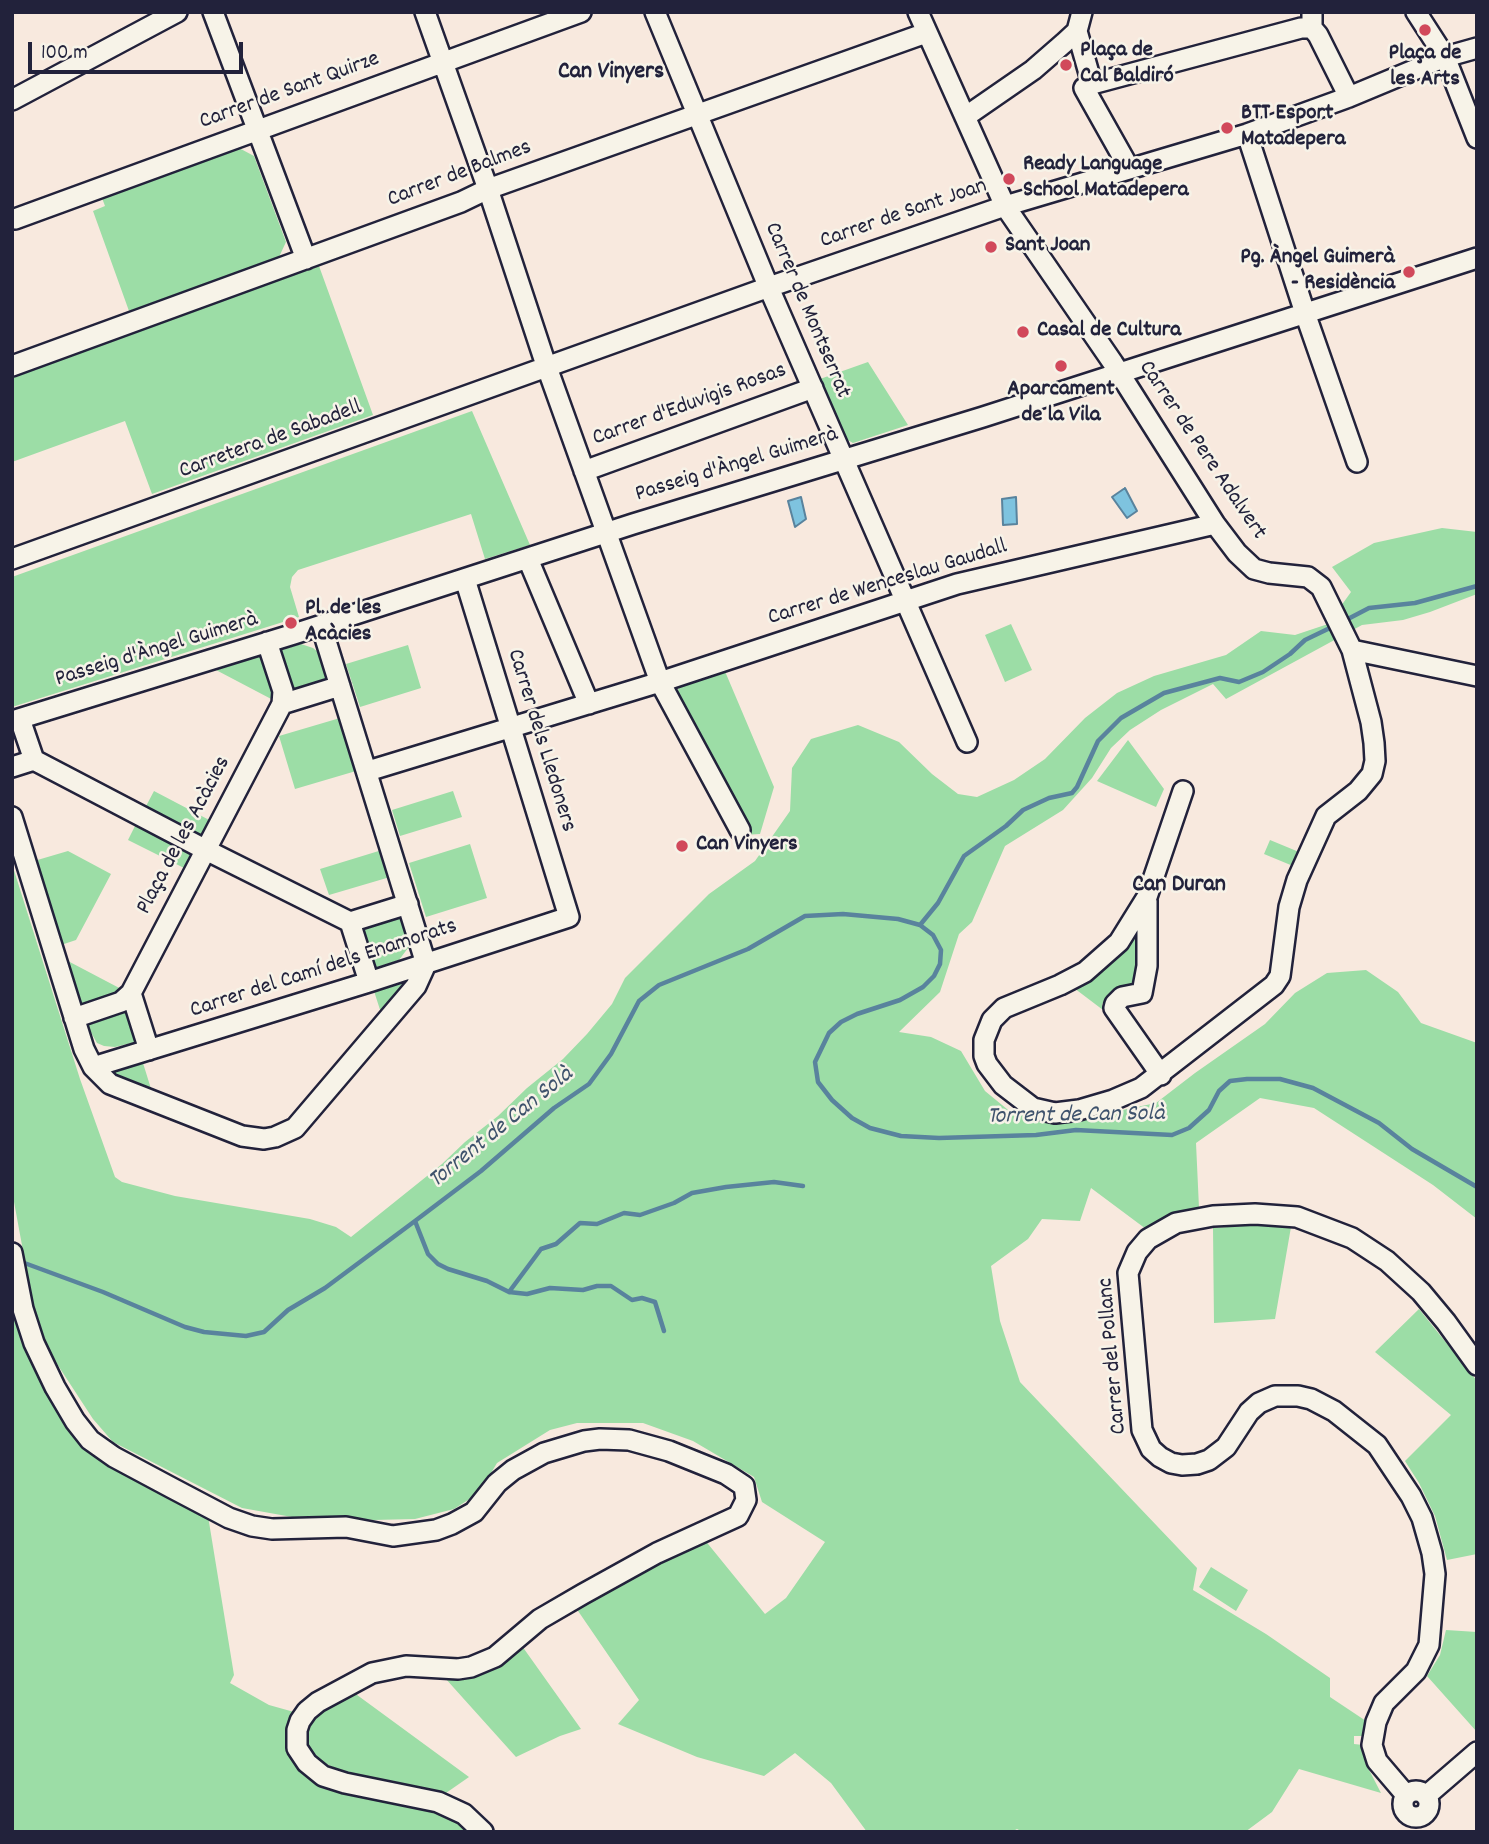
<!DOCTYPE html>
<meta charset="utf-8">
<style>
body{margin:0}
#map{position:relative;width:1489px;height:1844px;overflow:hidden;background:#f8e9de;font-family:Dekko,sans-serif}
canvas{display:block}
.frame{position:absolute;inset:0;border:14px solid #22223b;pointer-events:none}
.scale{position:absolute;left:28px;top:42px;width:215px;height:32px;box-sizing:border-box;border:4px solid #22223b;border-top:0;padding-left:9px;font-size:21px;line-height:24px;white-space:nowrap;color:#22223b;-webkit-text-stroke:5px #f7f3e8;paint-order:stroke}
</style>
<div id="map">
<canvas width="1489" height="1844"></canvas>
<div class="frame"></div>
<div class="scale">100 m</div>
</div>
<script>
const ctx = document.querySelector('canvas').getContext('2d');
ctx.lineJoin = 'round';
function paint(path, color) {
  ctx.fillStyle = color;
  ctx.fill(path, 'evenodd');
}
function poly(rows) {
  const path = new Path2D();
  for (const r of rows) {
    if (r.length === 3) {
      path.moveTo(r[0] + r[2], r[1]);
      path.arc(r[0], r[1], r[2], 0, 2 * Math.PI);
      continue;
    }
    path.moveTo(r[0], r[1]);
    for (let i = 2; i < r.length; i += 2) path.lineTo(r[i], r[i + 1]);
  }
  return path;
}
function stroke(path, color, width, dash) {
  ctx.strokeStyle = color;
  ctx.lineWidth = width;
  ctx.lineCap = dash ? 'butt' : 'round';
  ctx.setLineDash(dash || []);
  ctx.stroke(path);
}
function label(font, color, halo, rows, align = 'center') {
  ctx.font = font + ' Dekko,sans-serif';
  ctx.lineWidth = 5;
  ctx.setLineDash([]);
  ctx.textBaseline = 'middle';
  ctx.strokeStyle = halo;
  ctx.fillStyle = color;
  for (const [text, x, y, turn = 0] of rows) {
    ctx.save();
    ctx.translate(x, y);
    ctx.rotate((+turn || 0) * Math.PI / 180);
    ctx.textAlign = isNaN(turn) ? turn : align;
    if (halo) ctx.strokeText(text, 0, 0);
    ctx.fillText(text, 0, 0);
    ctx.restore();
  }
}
paint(poly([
 [239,148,254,156,286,242,279,257,129,311,93,211,105,206,102,198],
 [319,266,373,415,152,494,125,421,12,462,12,377],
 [868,362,908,425,853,443,844,438,820,379],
 [472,411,530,545,485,559,471,514,298,570,292,577,290,587,299,617,12,707,12,577],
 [1442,528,1477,532,1477,594,1430,612,1403,620,1362,625,1226,699,1213,684,1161,710,1130,730,1111,748,1092,778,1063,810,1005,846,972,922,959,934,940,992,899,1032,931,1037,961,1051,985,1091,1013,1114,1065,1122,1156,1103,1195,1073,1265,1024,1295,993,1327,973,1366,970,1398,992,1421,1023,1477,1043,1477,1219,1433,1185,1314,1108,1260,1098,1196,1143,1199,1208,1171,1215,1146,1229,1091,1188,1080,1221,1042,1219,1028,1239,991,1266,1000,1321,1020,1382,1197,1568,1193,1590,1266,1634,1330,1678,1330,1697,1366,1721,1363,1736,1354,1736,1354,1744,1363,1745,1365,1762,1381,1793,1299,1769,1272,1812,1245,1832,1023,1832,1017,1829,1011,1832,867,1832,831,1783,795,1753,764,1776,697,1757,618,1724,639,1700,576,1608,704,1539,765,1614,786,1598,825,1542,762,1502,754,1477,693,1441,643,1423,577,1423,550,1430,497,1463,479,1493,454,1509,415,1519,373,1520,339,1516,292,1517,242,1508,113,1442,93,1419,44,1344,33,1305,12,1191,12,864,80,1079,115,1177,122,1182,175,1196,310,1219,336,1227,351,1237,442,1164,465,1142,498,1116,527,1088,563,1059,587,1034,612,1004,625,978,709,894,755,861,790,811,792,768,811,739,858,725,899,742,932,774,958,794,977,797,1014,780,1045,759,1085,718,1117,693,1154,676,1226,655,1261,631,1295,635,1328,624,1351,592,1332,567,1374,543],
 [1011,624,1032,670,1005,682,985,635],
 [301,644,313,648,318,652,332,691,294,703,276,652],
 [408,645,421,688,360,707,346,664],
 [261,656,275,701,216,670],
 [724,669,774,787,760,834,744,835,750,827,677,692,681,683],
 [340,718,356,771,295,789,279,736],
 [1128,740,1164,789,1156,807,1097,781],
 [154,791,213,822,203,841,144,810],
 [453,791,462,817,400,836,392,810],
 [138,820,197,851,188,870,128,840],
 [1270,840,1299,852,1293,866,1264,854],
 [470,844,487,898,426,917,409,863],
 [382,850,390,877,329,895,320,869],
 [68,851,111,874,76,940,61,945,34,861],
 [398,903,409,940,408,948,399,960,362,972,351,917],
 [1139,931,1139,990,1113,995,1102,1004,1103,1010,1074,988,1107,966],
 [66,960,125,991,80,1005],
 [402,983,406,985,382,1016,374,991],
 [130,1006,148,1039,115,1047,104,1046,97,1043,84,1020],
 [143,1063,152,1092,114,1075,115,1072],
 [1257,1225,1291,1227,1275,1319,1214,1323,1213,1228],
 [12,1301,21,1342,58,1409,208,1516,234,1675,230,1683,269,1705,294,1712,287,1734,288,1746,295,1763,301,1769,447,1812,472,1832,12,1832],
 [1419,1309,1477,1381,1477,1554,1447,1560,1435,1516,1419,1483,1405,1461,1451,1415,1375,1352],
 [1211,1567,1248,1590,1236,1611,1199,1587],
 [1446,1630,1477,1632,1477,1732,1427,1676,1440,1655],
 [522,1646,581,1729,560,1736,516,1757,445,1678,468,1677,486,1673,500,1664],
 [353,1692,469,1777,446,1793,344,1772,322,1762,313,1755,307,1741,311,1719,315,1715]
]), '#9cdda6');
const water = poly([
 [1125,488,1137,511,1127,518,1112,497,1125,488],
 [801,497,806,519,795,527,788,501,801,497],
 [1016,497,1017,524,1003,525,1002,499,1016,497]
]);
paint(water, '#7ec3df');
stroke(water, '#59839d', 2);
stroke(poly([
 [1346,620,1369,608,1415,603,1477,586],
 [920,925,938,903,964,856,1006,826,1023,810,1049,798,1072,793,1077,787,1098,741,1121,718,1164,693,1220,678,1239,682,1263,672,1290,654,1305,640,1332,627],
 [415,1221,428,1254,438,1264,448,1269,487,1281,509,1292,527,1294,550,1288,583,1290,597,1286,611,1286,632,1300,642,1298,655,1302,664,1331],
 [19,1261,103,1292,185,1327,204,1332,246,1336,264,1332,288,1310,325,1288,415,1221,481,1171,554,1108,589,1084,611,1054,639,1001,659,985,748,949,805,916,843,914,898,919,920,925,933,935,941,950,940,964,934,976,923,987,900,1000,857,1014,841,1022,829,1033,815,1062,818,1082,832,1100,852,1118,870,1128,901,1136,939,1138,1036,1135,1076,1130,1172,1135,1189,1128,1209,1110,1219,1091,1230,1081,1247,1079,1280,1079,1313,1088,1379,1123,1412,1149,1477,1187],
 [509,1292,541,1249,556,1244,580,1223,597,1224,624,1213,640,1215,674,1203,692,1193,726,1187,774,1182,803,1186]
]), '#59839d', 4.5);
const minor = poly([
 [213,12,306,259],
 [425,12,488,189,544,359,660,682,740,830],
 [655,12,769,288,967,742],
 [918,12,1005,206,1113,363,1215,524,1237,553,1254,569,1269,573,1308,577,1321,587,1352,650,1371,722,1374,743,1375,761,1372,774,1358,791,1326,816,1297,880,1289,907,1280,976,1274,985,1141,1088,1113,1100,1079,1110,1055,1113,1033,1108,1003,1085,987,1064,984,1056,984,1040,992,1020,1004,1008,1060,985,1085,972,1119,942,1147,897,1183,791],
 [1312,12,1312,28,1318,35,1349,97],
 [1416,12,1445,57,1477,138],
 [1077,31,1092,84],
 [12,100,177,12],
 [965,117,1033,70,1064,43,1077,31,1082,12],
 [1247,134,1305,313,1357,462],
 [1129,168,1084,88,1092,84,1301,28,1312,28],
 [15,219,581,12],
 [12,366,461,202,488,189,926,33],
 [584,471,813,388],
 [12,559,769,287,1005,206,1247,134,1349,97,1445,57,1477,48],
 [528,559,589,704],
 [1352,650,1477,676],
 [282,704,340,686],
 [20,719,34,760,206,850,350,922,408,904],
 [12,721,294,634,633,524,983,417,1477,258],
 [12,767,34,760],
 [368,771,660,682,957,584,1215,524],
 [12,817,84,1049,93,1067,110,1084,242,1136,264,1139,275,1137,295,1128,416,986,426,964,321,625],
 [1147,901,1147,966,1142,993,1122,997,1115,1004,1114,1008,1161,1075],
 [350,922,369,982],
 [131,993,149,1050],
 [74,1018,121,1002,131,993,282,704,283,691,267,642],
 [93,1067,369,982,569,917,465,579],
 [12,1253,23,1309,34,1343,55,1387,75,1421,90,1440,114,1457,172,1488,229,1518,252,1526,272,1529,346,1527,393,1536,436,1530,452,1524,474,1512,497,1483,513,1470,544,1453,584,1441,600,1439,629,1440,669,1451,726,1474,744,1486,746,1500,738,1516,657,1553,583,1594,540,1619,495,1657,471,1667,458,1669,406,1666,372,1673,318,1702,307,1711,300,1721,297,1730,297,1748,307,1763,323,1776,345,1783,438,1802,464,1814,483,1832],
 [1416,1804,13],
 [1406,1795,1377,1761,1372,1745,1376,1722,1384,1703,1416,1671,1429,1645,1435,1574,1432,1553,1422,1518,1411,1496,1377,1445,1334,1411,1311,1399,1298,1396,1275,1396,1259,1403,1249,1412,1226,1447,1209,1460,1197,1464,1182,1465,1171,1463,1160,1457,1151,1449,1142,1430,1128,1273,1137,1252,1148,1239,1176,1223,1213,1216,1255,1214,1297,1217,1352,1238,1387,1261,1421,1292,1446,1322,1477,1365],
 [1426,1796,1477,1752]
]);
stroke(minor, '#22223b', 24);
stroke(minor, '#f7f3e8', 19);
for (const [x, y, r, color] of [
 [1425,30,7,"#d1495b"],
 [1066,65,7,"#d1495b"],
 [1227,128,7,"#d1495b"],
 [1009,179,7,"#d1495b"],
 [991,247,7,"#d1495b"],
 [1409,272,7,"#d1495b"],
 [1023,332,7,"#d1495b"],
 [1061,366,7,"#d1495b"],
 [291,623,7,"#d1495b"],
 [682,846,7,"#d1495b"]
]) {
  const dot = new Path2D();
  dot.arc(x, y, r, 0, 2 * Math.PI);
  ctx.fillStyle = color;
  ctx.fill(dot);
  stroke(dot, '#f7f3e8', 2.5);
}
label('bold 23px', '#22223b', '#f7f3e8', [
 ["Plaça de",1080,52],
 ["Cal Baldiró",1080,78],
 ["Plaça de",1425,55,"center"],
 ["les Arts",1425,81,"center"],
 ["BTT Esport",1241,115],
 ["Matadepera",1241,141],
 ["Ready Language",1023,166],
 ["School Matadepera",1023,192],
 ["Sant Joan",1005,247],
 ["Pg. Àngel Guimerà",1395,259,"right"],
 ["- Residència",1395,285,"right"],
 ["Casal de Cultura",1037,332],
 ["Aparcament",1061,391,"center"],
 ["de la Vila",1061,417,"center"],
 ["Pl. de les",305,610],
 ["Acàcies",305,636],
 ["Can Vinyers",696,846]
], 'left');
label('23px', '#22223b', '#f7f3e8', [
 ["Carrer de Sant Quirze",290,92,-20],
 ["Carrer de Balmes",460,175,-21],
 ["Carrer de Sant Joan",904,215,-19],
 ["Carrer de Montserrat",806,311,67],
 ["Carrer d'Eduvigis Rosas",690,406,-20],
 ["Carretera de Sabadell",271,441,-20],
 ["Carrer de Pere Adalvert",1201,451,56],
 ["Passeig d'Àngel Guimerà",737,466,-17],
 ["Carrer de Wenceslau Gaudall",888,584,-17],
 ["Passeig d'Àngel Guimerà",157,651,-17],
 ["Carrer dels Lledoners",540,741,73],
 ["Plaça de les Acàcies",185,836,-62],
 ["Carrer del Camí dels Enamorats",324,970,-18],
 ["Carrer del Pollanc",1114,1356,-95]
]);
label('bold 24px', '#22223b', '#f7f3e8', [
 ["Can Vinyers",611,74],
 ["Can Duran",1179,887]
]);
label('italic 24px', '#3e526c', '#f7f3e8', [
 ["Torrent de Can Solà",1076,1117,-1],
 ["Torrent de Can Solà",502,1129,-39]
]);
</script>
